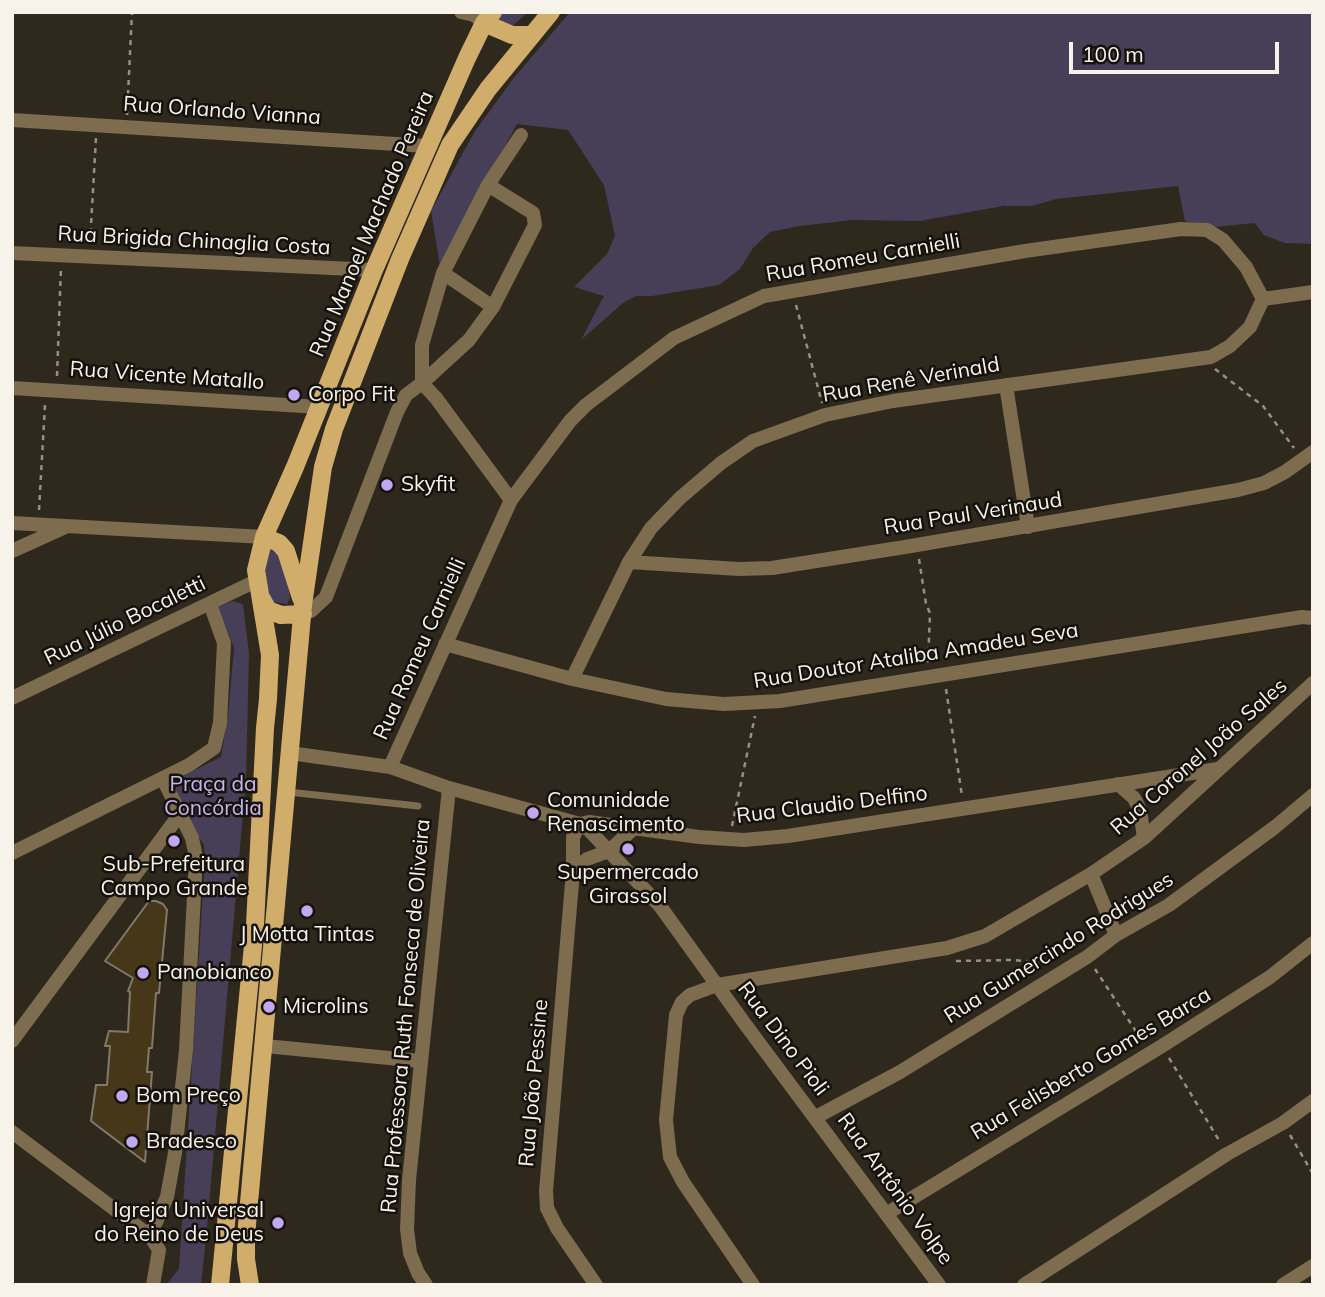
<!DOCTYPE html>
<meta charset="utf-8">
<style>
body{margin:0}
#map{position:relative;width:1325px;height:1297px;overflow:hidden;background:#2f291d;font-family:Mulish,sans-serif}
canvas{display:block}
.frame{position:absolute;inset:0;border:14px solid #f7f3eb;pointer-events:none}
.scale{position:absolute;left:1069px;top:42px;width:210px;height:32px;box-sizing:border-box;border:4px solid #f7f3eb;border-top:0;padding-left:9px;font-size:21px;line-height:24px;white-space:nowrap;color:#f7f3eb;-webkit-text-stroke:5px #15120d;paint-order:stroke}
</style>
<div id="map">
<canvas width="1325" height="1297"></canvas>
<div class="frame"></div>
<div class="scale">100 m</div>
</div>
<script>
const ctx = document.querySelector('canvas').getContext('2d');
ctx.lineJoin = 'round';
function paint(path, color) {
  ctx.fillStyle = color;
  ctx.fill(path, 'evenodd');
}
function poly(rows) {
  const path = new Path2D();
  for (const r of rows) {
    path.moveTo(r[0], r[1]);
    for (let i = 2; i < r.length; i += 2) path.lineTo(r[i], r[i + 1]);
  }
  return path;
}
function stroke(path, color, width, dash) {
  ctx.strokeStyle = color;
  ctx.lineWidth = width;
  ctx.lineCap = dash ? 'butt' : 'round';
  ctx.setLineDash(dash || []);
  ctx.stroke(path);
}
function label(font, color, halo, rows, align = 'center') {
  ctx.font = font + ' Mulish,sans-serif';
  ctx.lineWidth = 5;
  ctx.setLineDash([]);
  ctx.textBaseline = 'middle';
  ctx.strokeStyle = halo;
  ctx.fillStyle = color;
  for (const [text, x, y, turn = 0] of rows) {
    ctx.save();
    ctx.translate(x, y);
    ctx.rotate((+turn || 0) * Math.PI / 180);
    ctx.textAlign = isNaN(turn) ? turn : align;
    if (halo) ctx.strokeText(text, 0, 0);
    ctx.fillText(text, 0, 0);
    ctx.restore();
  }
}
paint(poly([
 [503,12,528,12,509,29,497,20],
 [570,12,1313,12,1313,244,1285,243,1264,235,1255,223,1214,227,1185,221,1178,186,1056,199,1032,206,1003,206,920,221,852,220,800,226,770,232,753,248,740,269,719,285,652,296,636,296,623,303,581,340,604,296,574,287,607,254,615,236,604,185,568,130,517,124,440,266,431,211,475,131,513,79],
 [266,547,276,547,284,557,290,598,287,604,273,602,268,595,261,566],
 [232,601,243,604,249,654,246,778,206,1239,201,1285,166,1285,179,1269,205,859,204,845,189,822,174,784,183,776,221,757,228,715,234,648,218,607]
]), '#473f57');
const building = poly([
 [149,901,156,901,163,904,167,910,159,993,156,993,152,1048,149,1048,147,1072,152,1072,145,1162,91,1121,96,1085,107,1085,110,1046,105,1046,109,1031,128,1032,130,992,128,991,133,978,105,961,149,901]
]);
paint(building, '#463719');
stroke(building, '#81796c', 2);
stroke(poly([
 [127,115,132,12],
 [90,243,96,138],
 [796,305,822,403],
 [1215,369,1263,406,1294,448],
 [57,376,61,267],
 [39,510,45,405],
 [919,559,926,604,930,613,928,663],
 [946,689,962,796],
 [732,826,755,716],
 [956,961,1013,960,1050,963],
 [1095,969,1143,1042],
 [1169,1058,1220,1142],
 [1290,1135,1313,1174]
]), '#949086', 2.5, [5, 5]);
stroke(poly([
 [288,792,418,806]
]), '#7d6c4d', 7);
stroke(poly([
 [461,12,474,15,484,23],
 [12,120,428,146],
 [488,185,533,213,535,225,493,307,469,340,422,383,422,345,443,273,488,185,521,135],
 [12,253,374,270],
 [443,273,493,307],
 [1006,385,1028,527],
 [12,388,319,407],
 [12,523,264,537],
 [12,551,65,527],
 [629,562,739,569,772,568,905,547,1238,490,1264,483,1285,472,1313,452],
 [303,614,311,611,326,597,397,412,406,395,422,383,436,398,511,500],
 [445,644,572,679,666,699,724,704,780,701,1302,617,1313,618],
 [572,679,629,562,651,528,680,498,721,463,753,441,825,415,893,401,1211,357,1230,346,1250,327,1263,299,1313,292],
 [12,698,256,581],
 [290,753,390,767,449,788,580,824,589,822,699,837,744,840,788,836,1218,769],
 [390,767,511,500,570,421,586,405,674,338,764,296,1025,251,1181,229,1207,230,1223,240,1246,267,1263,299],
 [1118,784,1134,798,1140,810,1144,838],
 [580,824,589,830,660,906,745,1024,939,1285],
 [580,824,573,837,573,871,546,1191,547,1208,557,1228,596,1285],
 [12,853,189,765,214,748,220,723,224,643,210,604],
 [573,871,587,859,609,851,634,828],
 [1091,874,1116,935],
 [12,1041,180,814],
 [265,1046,420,1061],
 [816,1117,900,1072,1087,957,1116,935,1169,905,1275,827,1313,795],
 [12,1132,150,1236,159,1250,153,1285],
 [886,1214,1162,1046,1270,977,1313,943],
 [150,1236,167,1197,175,1153,186,1050,196,857,192,838,163,779],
 [426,1285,418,1273,410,1253,407,1229,409,1180,449,788],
 [753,1285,683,1182,670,1157,666,1120,676,1015,682,1002,690,995,717,985,947,948,985,936,1091,874,1144,838,1313,683],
 [1024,1285,1227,1154,1283,1123,1313,1101],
 [1283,1285,1313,1266]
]), '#7d6c4d', 14);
stroke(poly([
 [484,23,512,35,531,35],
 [264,537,279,543,286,551,301,598],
 [262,599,268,610,281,615,303,614],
 [220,1285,255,925,265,728,268,699,270,655,256,570,264,537,295,467,374,270,467,58,484,23,493,12],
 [250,1285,246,1259,246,1236,303,605,323,467,334,429,400,259,450,145,488,89,551,12]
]), '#d0ad6b', 18);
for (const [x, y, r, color] of [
 [294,395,7,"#c1a8f3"],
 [387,485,7,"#c1a8f3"],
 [533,813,7,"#c1a8f3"],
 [174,841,7,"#c1a8f3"],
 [628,849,7,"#c1a8f3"],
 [307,911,7,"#c1a8f3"],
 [143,973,7,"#c1a8f3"],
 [269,1007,7,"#c1a8f3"],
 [122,1096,7,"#c1a8f3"],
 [132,1142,7,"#c1a8f3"],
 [278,1223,7,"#c1a8f3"]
]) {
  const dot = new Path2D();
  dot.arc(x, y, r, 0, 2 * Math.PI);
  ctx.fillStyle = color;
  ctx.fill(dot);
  stroke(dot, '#15120d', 2.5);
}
label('21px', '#f7f3eb', '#15120d', [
 ["Rua Orlando Vianna",222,111,4],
 ["Rua Manoel Machado Pereira",372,224,-67],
 ["Rua Brigida Chinaglia Costa",194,241,3],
 ["Rua Romeu Carnielli",863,258,-10],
 ["Rua Vicente Matallo",167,376,4],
 ["Rua Renê Verinald",911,380,-10],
 ["Rua Paul Verinaud",973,514,-9],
 ["Rua Júlio Bocaletti",125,621,-26],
 ["Rua Romeu Carnielli",420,649,-66],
 ["Rua Doutor Ataliba Amadeu Seva",916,656,-9],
 ["Rua Coronel João Sales",1199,757,-41],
 ["Rua Claudio Delfino",832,805,-7],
 ["Rua Gumercindo Rodrigues",1059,948,-32],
 ["Rua Professora Ruth Fonseca de Oliveira",406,1016,-85],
 ["Rua Dino Pioli",783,1039,53],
 ["Rua Felisberto Gomes Barca",1091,1064,-31],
 ["Rua João Pessine",534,1083,-85],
 ["Rua Antônio Volpe",895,1189,54]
]);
label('21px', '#f7f3eb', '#15120d', [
 ["Corpo Fit",308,395],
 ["Skyfit",401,485],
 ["Comunidade",547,801],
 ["Renascimento",547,825],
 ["Sub-Prefeitura",174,865,"center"],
 ["Campo Grande",174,889,"center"],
 ["Supermercado",628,873,"center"],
 ["Girassol",628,897,"center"],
 ["J Motta Tintas",307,935,"center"],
 ["Panobianco",157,973],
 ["Microlins",283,1007],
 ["Bom Preço",136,1096],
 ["Bradesco",146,1142],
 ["Igreja Universal",264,1211,"right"],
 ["do Reino de Deus",264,1235,"right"]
], 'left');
label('21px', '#c7b4ec', '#15120d', [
 ["Praça da",213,785],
 ["Concórdia",213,809]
]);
</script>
